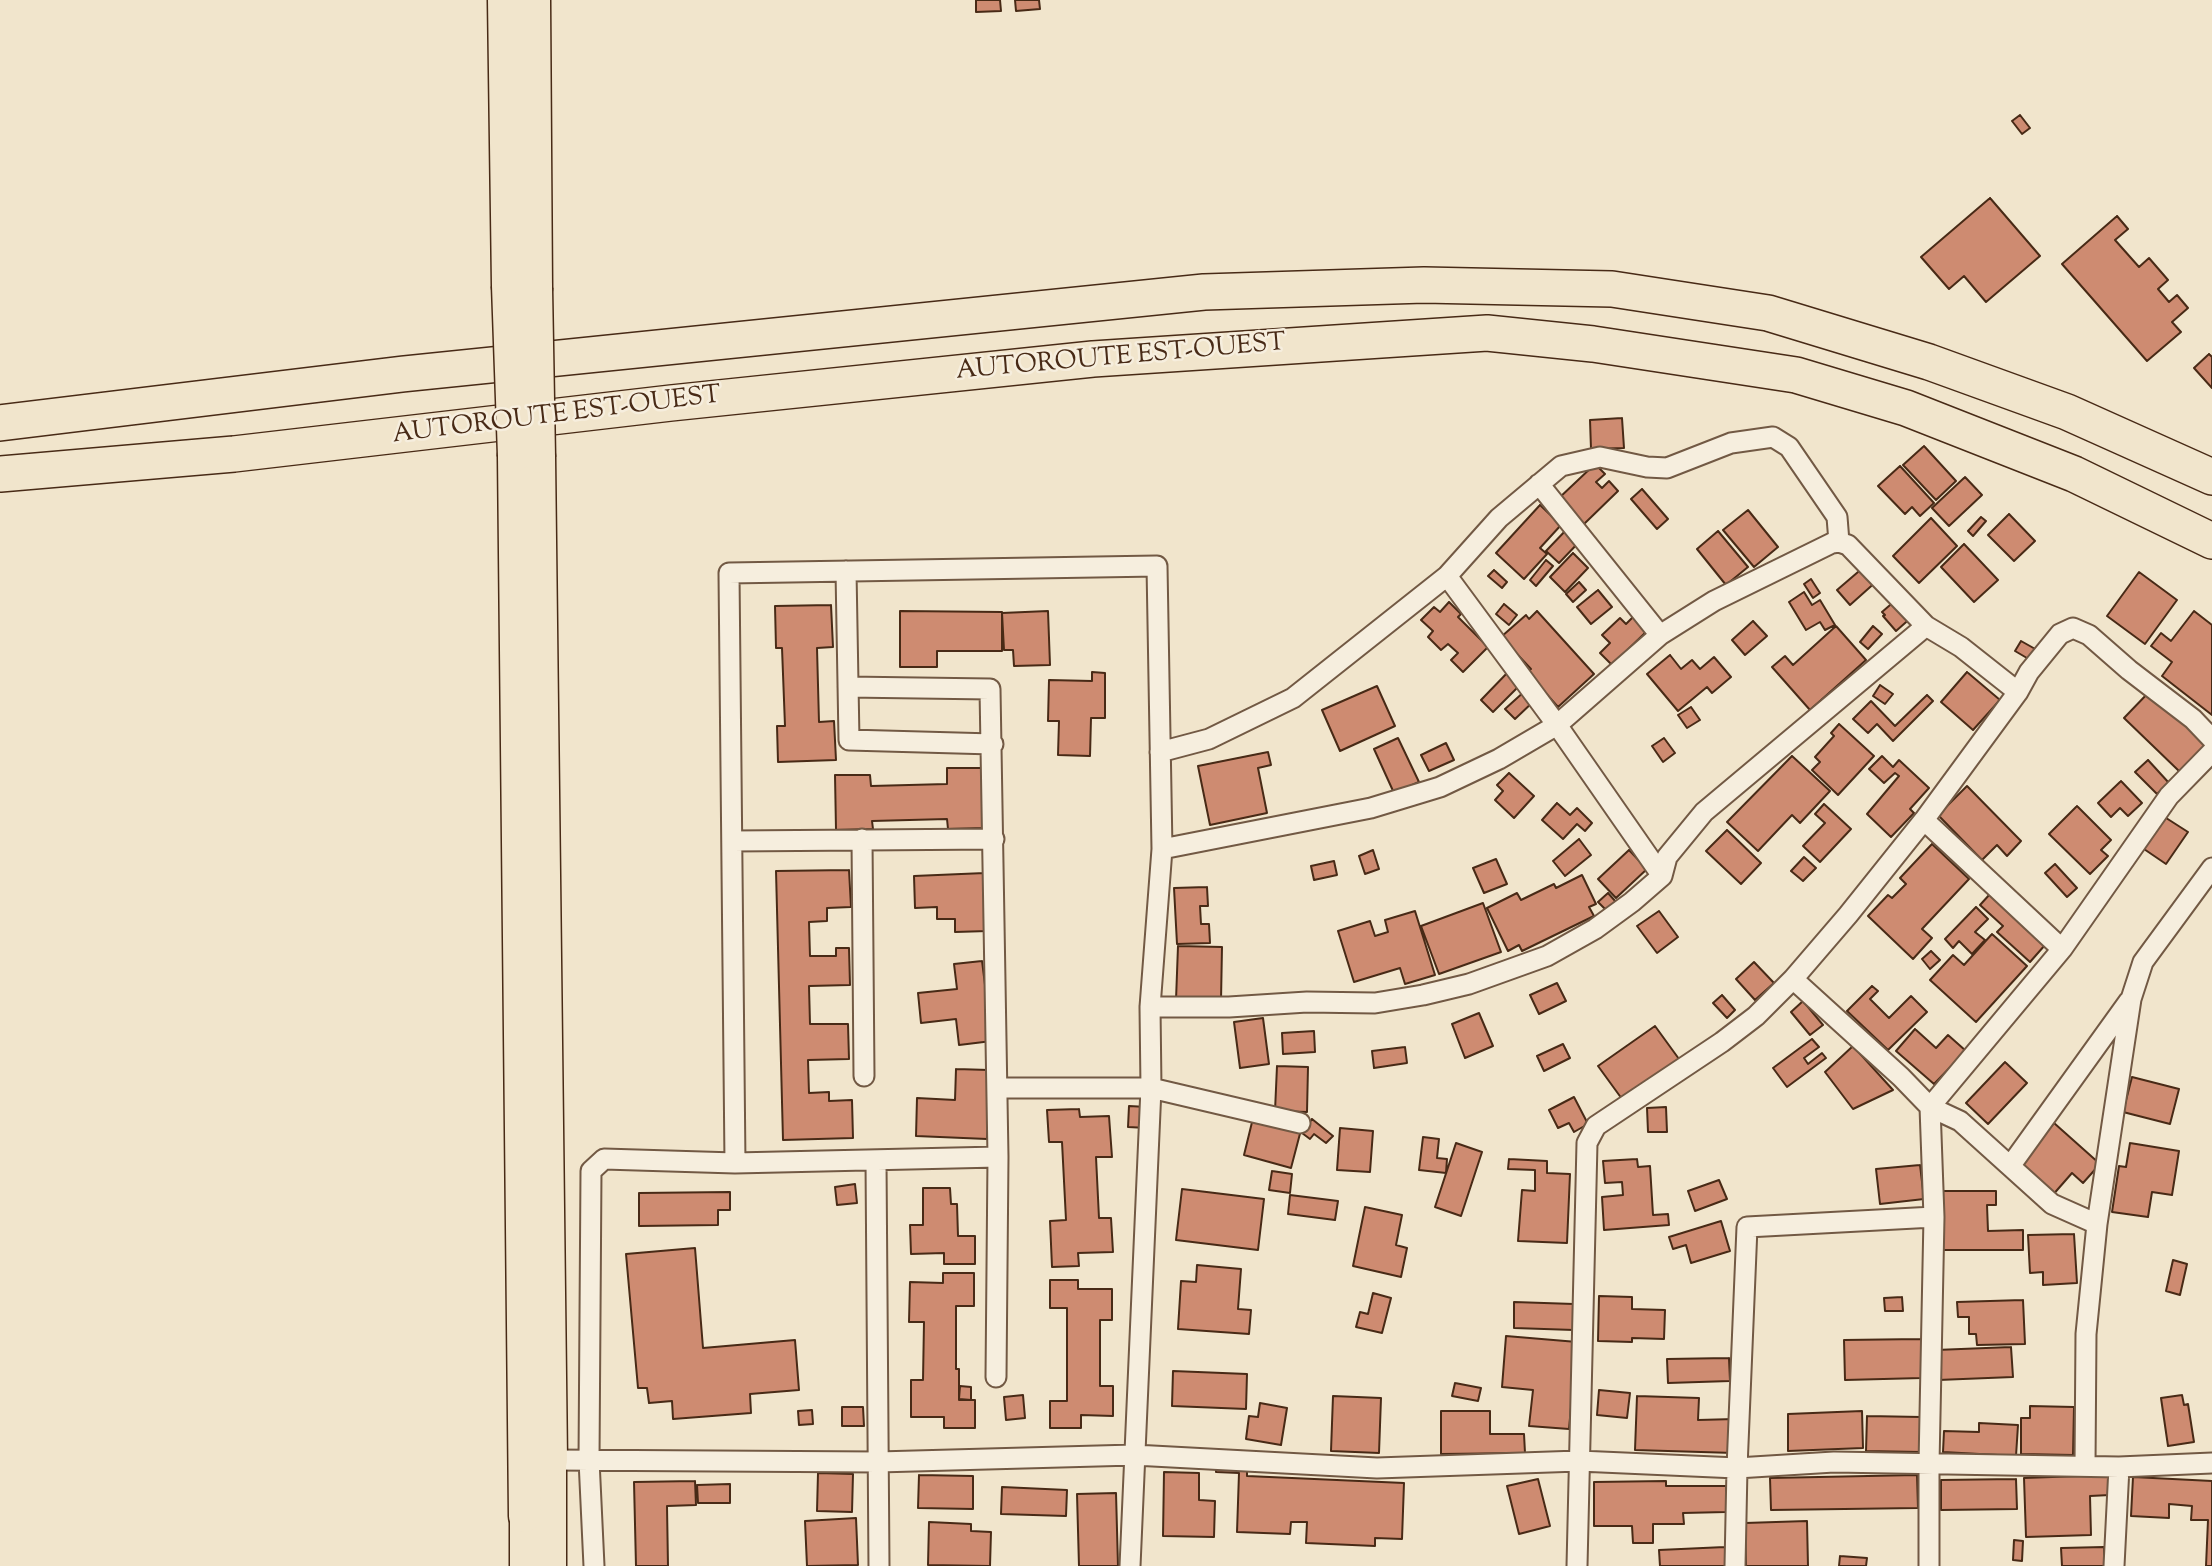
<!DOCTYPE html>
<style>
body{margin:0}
canvas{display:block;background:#f1e5cc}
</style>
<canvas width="2212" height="1566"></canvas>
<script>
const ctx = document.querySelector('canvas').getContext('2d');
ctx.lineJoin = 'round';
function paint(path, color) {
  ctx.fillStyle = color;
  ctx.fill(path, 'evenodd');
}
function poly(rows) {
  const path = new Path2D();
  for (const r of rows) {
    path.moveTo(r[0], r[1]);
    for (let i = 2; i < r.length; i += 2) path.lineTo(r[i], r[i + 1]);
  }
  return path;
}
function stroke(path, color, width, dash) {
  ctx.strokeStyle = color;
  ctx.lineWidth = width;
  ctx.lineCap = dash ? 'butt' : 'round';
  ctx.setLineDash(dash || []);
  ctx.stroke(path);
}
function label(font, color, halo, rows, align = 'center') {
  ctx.font = font + ' "Sorts Mill Goudy",serif';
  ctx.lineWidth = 5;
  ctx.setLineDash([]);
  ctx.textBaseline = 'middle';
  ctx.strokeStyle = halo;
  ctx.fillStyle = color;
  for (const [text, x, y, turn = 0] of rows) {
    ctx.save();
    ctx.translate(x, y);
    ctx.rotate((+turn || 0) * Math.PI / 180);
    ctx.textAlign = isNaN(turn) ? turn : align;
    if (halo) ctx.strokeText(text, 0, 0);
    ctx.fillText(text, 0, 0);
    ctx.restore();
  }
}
const building = poly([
 [976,0,1000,0,1001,11,976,12,976,0],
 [1015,0,1039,0,1040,9,1016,11,1015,0],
 [2020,115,2030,128,2022,134,2012,121,2020,115],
 [1990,198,2040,256,1986,302,1964,276,1949,289,1921,257,1990,198],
 [2117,216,2128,229,2115,240,2139,267,2149,258,2168,280,2158,289,2169,302,2177,295,2188,308,2172,322,2181,332,2147,361,2062,264,2117,216],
 [2209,354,2212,357,2212,388,2194,368,2209,354],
 [1622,418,1624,448,1591,449,1590,420,1622,418],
 [1924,446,1956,481,1936,500,1903,465,1924,446],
 [1595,464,1605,474,1596,482,1602,488,1609,481,1618,491,1583,525,1558,499,1595,464],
 [1900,466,1934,503,1920,516,1912,507,1905,514,1878,486,1900,466],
 [1965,477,1982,495,1949,526,1932,508,1965,477],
 [1642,489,1668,519,1657,529,1631,499,1642,489],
 [1540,505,1561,525,1540,548,1547,554,1524,579,1496,553,1540,505],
 [1748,510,1778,547,1754,567,1723,530,1748,510],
 [2009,514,2035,541,2014,561,1988,535,2009,514],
 [1981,517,1986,521,1973,536,1968,531,1981,517],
 [1931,518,1957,546,1919,583,1893,556,1931,518],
 [1568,528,1581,540,1559,563,1546,551,1568,528],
 [1718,531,1748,567,1726,585,1697,549,1718,531],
 [1964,544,1998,580,1974,602,1941,567,1964,544],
 [1573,553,1588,568,1565,592,1550,577,1573,553],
 [1546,560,1553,566,1536,586,1530,580,1546,560],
 [1865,566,1878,580,1850,605,1837,590,1865,566],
 [1494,570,1507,582,1502,588,1488,576,1494,570],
 [2139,572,2177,600,2145,644,2107,616,2139,572],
 [1811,579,1820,593,1813,598,1804,584,1811,579],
 [1579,582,1586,590,1573,602,1566,594,1579,582],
 [1598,590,1612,607,1591,624,1577,607,1598,590],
 [1804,592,1812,605,1820,600,1835,625,1825,630,1820,622,1806,630,1789,602,1804,592],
 [1897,599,1913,616,1896,631,1883,616,1885,615,1882,612,1897,599],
 [1449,602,1461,614,1458,617,1488,647,1463,672,1451,660,1458,653,1448,644,1441,650,1428,637,1433,631,1421,620,1434,607,1440,612,1449,602],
 [1504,604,1517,615,1509,625,1496,614,1504,604],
 [831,605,833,647,817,648,819,722,834,721,836,760,778,762,777,726,785,726,782,648,776,648,775,606,831,605],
 [900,611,1002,612,1002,651,937,651,937,667,900,667,900,611],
 [1048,611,1050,665,1014,666,1013,650,1004,650,1002,613,1048,611],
 [1537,611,1594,674,1558,707,1527,672,1531,669,1501,637,1526,615,1529,619,1537,611],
 [2194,611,2212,625,2212,715,2162,676,2172,662,2151,646,2161,633,2171,641,2194,611],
 [1633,617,1647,631,1612,665,1600,653,1610,643,1602,635,1620,618,1626,624,1633,617],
 [1753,621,1767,636,1745,655,1732,640,1753,621],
 [1836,626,1866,660,1810,710,1772,667,1785,656,1793,665,1836,626],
 [1873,626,1882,634,1868,649,1860,642,1873,626],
 [2021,641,2037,650,2032,661,2015,651,2021,641],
 [1670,655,1681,669,1692,660,1700,669,1714,657,1731,677,1712,693,1707,687,1678,711,1647,674,1670,655],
 [1510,670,1522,683,1493,712,1481,700,1510,670],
 [1092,672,1105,673,1105,718,1091,718,1090,756,1058,755,1059,721,1048,721,1049,680,1092,681,1092,672],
 [1967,672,2000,700,1973,730,1941,702,1967,672],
 [1880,685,1893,694,1885,704,1873,696,1880,685],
 [1377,686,1395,726,1340,751,1322,710,1377,686],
 [1526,690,1535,700,1515,719,1505,709,1526,690],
 [2150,691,2206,744,2180,772,2124,718,2150,691],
 [1927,695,1933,701,1893,741,1877,724,1868,733,1853,719,1871,701,1895,726,1927,695],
 [1691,707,1700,720,1687,728,1678,715,1691,707],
 [1839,724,1874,756,1838,795,1812,770,1820,762,1815,757,1834,736,1831,733,1839,724],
 [1398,738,1419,782,1394,793,1374,749,1398,738],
 [1664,738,1675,753,1663,762,1652,746,1664,738],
 [1446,743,1454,760,1429,771,1421,755,1446,743],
 [1268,752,1271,765,1258,768,1267,813,1210,825,1198,766,1268,752],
 [1792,756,1830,791,1800,823,1792,815,1758,851,1727,822,1792,756],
 [1882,756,1893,767,1899,760,1929,788,1910,809,1914,813,1891,837,1867,814,1899,776,1895,773,1884,783,1869,769,1882,756],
 [2148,760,2169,783,2157,794,2135,772,2148,760],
 [947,768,984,768,985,828,948,829,947,819,872,821,873,829,836,830,835,775,870,775,871,786,947,784,947,768],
 [1509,773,1534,796,1514,818,1495,800,1503,791,1497,785,1509,773],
 [2121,781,2142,803,2128,816,2120,808,2111,817,2098,803,2121,781],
 [1967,786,2021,841,2007,856,1997,845,1982,860,1938,815,1967,786],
 [1557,803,1570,815,1577,808,1592,823,1585,831,1577,824,1563,839,1542,820,1557,803],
 [1824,804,1851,829,1820,862,1803,846,1825,823,1815,814,1824,804],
 [2077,806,2111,840,2101,850,2108,856,2090,874,2049,834,2077,806],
 [2163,816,2188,832,2166,864,2141,847,2163,816],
 [1727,830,1761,863,1741,884,1706,851,1727,830],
 [1579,839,1591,855,1565,876,1553,861,1579,839],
 [1932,844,1969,879,1922,929,1932,938,1913,959,1868,916,1888,895,1892,898,1906,884,1900,878,1932,844],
 [1373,850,1379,869,1365,874,1359,856,1373,850],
 [1629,850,1647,869,1616,898,1598,879,1629,850],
 [1804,857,1816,868,1803,881,1791,871,1804,857],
 [1496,859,1507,884,1484,893,1473,868,1496,859],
 [1334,861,1337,875,1314,880,1311,866,1334,861],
 [2055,864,2077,888,2067,897,2045,873,2055,864],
 [849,870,851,907,827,908,827,921,809,922,810,956,836,956,836,948,849,948,850,985,809,986,810,1024,848,1024,849,1059,808,1060,809,1093,829,1092,829,1101,852,1100,853,1138,783,1140,776,871,849,870],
 [985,873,988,931,955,932,955,919,937,919,937,907,915,908,914,876,985,873],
 [1582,875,1596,904,1589,907,1594,916,1522,951,1519,945,1508,951,1487,908,1517,893,1521,900,1554,884,1556,888,1582,875],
 [1207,887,1208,906,1200,906,1201,924,1209,924,1210,943,1177,944,1174,888,1207,887],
 [1608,893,1616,902,1606,910,1598,902,1608,893],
 [1990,894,2045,945,2030,962,1997,932,2003,926,1980,905,1990,894],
 [1483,903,1501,952,1439,974,1421,926,1483,903],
 [1976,907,1988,919,1975,932,1985,940,1972,954,1959,941,1953,948,1945,939,1976,907],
 [1415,911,1435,975,1405,984,1400,968,1354,982,1338,931,1370,921,1375,936,1388,932,1385,920,1415,911],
 [1659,911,1678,937,1657,953,1637,926,1659,911],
 [1992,934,2027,966,1976,1022,1930,980,1953,955,1964,965,1992,934],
 [1178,946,1222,947,1221,1001,1176,1000,1178,946],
 [1931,951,1940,960,1930,969,1922,959,1931,951],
 [982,961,992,1041,959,1045,956,1019,921,1023,918,993,957,989,954,964,982,961],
 [1754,962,1774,983,1755,1000,1736,979,1754,962],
 [1557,983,1566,1001,1539,1014,1530,995,1557,983],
 [1872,986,1878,991,1870,999,1889,1018,1911,996,1927,1012,1888,1050,1847,1011,1872,986],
 [1722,995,1735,1010,1727,1018,1713,1003,1722,995],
 [1803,1001,1823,1025,1810,1035,1791,1012,1803,1001],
 [1479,1013,1493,1046,1465,1058,1452,1024,1479,1013],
 [1263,1018,1269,1064,1240,1068,1234,1022,1263,1018],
 [1655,1026,1679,1059,1622,1099,1598,1066,1655,1026],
 [1915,1029,1936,1048,1948,1035,1966,1051,1934,1084,1896,1051,1915,1029],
 [1314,1031,1315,1052,1283,1054,1282,1033,1314,1031],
 [1812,1039,1819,1047,1804,1058,1808,1064,1822,1053,1826,1058,1787,1087,1773,1068,1812,1039],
 [1563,1044,1570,1058,1544,1071,1537,1056,1563,1044],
 [1853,1046,1893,1090,1853,1109,1825,1072,1853,1046],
 [1405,1047,1407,1063,1374,1068,1372,1051,1405,1047],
 [2005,1062,2027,1083,1988,1124,1966,1103,2005,1062],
 [1277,1066,1308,1067,1307,1112,1275,1111,1277,1066],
 [956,1069,989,1070,987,1139,916,1136,917,1098,955,1100,956,1069],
 [2132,1077,2179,1089,2170,1124,2123,1112,2132,1077],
 [1574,1097,1588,1124,1574,1132,1569,1123,1558,1128,1549,1110,1574,1097],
 [1129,1106,1147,1107,1147,1128,1128,1127,1129,1106],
 [1666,1107,1667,1132,1648,1132,1647,1108,1666,1107],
 [1079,1109,1080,1117,1109,1116,1112,1157,1096,1157,1099,1218,1111,1218,1113,1252,1078,1253,1079,1266,1052,1267,1050,1221,1066,1220,1062,1142,1049,1142,1047,1110,1079,1109],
 [1254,1114,1302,1126,1291,1168,1244,1155,1254,1114],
 [1312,1119,1333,1136,1326,1143,1314,1134,1310,1139,1302,1133,1312,1119],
 [2054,1123,2100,1164,2083,1183,2072,1173,2051,1197,2016,1167,2054,1123],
 [1340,1128,1373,1131,1370,1172,1337,1170,1340,1128],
 [1423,1137,1439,1139,1437,1158,1447,1159,1446,1173,1419,1170,1423,1137],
 [1456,1143,1482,1152,1461,1216,1435,1207,1456,1143],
 [2130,1143,2179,1151,2172,1195,2152,1192,2148,1217,2112,1212,2119,1166,2126,1167,2130,1143],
 [1509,1159,1547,1161,1547,1173,1570,1174,1567,1243,1518,1241,1522,1190,1535,1191,1535,1170,1508,1169,1509,1159],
 [1637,1159,1638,1167,1650,1166,1653,1215,1668,1214,1669,1225,1604,1230,1602,1197,1623,1195,1622,1182,1605,1183,1603,1161,1637,1159],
 [1920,1165,1924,1199,1880,1204,1876,1169,1920,1165],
 [1272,1171,1292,1174,1290,1193,1269,1190,1272,1171],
 [1719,1180,1727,1199,1695,1211,1688,1191,1719,1180],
 [855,1184,857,1203,837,1205,835,1187,855,1184],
 [923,1188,950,1188,951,1204,957,1204,958,1236,975,1236,975,1264,944,1264,944,1253,911,1254,910,1225,923,1225,923,1188],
 [1182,1189,1264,1199,1258,1250,1176,1240,1182,1189],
 [1941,1191,1996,1191,1996,1205,1987,1205,1988,1231,2023,1230,2023,1250,1942,1250,1941,1191],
 [730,1192,730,1210,718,1210,718,1225,639,1226,639,1193,730,1192],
 [1290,1195,1338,1201,1335,1220,1288,1214,1290,1195],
 [1365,1207,1402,1215,1396,1245,1407,1248,1401,1277,1353,1266,1365,1207],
 [1721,1221,1730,1251,1691,1263,1686,1245,1673,1249,1669,1237,1721,1221],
 [2074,1234,2077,1283,2043,1285,2043,1272,2030,1273,2028,1235,2074,1234],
 [695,1248,703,1348,795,1340,799,1390,750,1394,751,1413,673,1419,672,1401,649,1403,647,1388,638,1388,626,1254,695,1248],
 [2173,1260,2187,1264,2180,1295,2166,1291,2173,1260],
 [1197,1265,1241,1269,1238,1309,1251,1310,1249,1334,1178,1329,1181,1281,1196,1282,1197,1265],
 [943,1273,974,1273,974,1306,956,1306,956,1369,959,1369,959,1400,975,1400,975,1428,944,1428,944,1417,911,1417,911,1380,923,1380,924,1322,909,1322,910,1282,943,1283,943,1273],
 [1050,1280,1078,1280,1078,1289,1112,1289,1112,1320,1100,1320,1100,1386,1113,1386,1113,1416,1081,1415,1081,1428,1050,1428,1050,1401,1067,1401,1067,1308,1050,1308,1050,1280],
 [1373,1293,1391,1298,1382,1333,1356,1327,1360,1312,1368,1314,1373,1293],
 [1599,1296,1632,1297,1632,1309,1665,1310,1664,1339,1632,1338,1632,1342,1598,1341,1599,1296],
 [1902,1297,1903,1311,1885,1311,1884,1298,1902,1297],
 [2023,1300,2025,1344,1977,1345,1976,1334,1969,1334,1969,1317,1958,1317,1957,1302,2023,1300],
 [1514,1302,1574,1304,1574,1330,1514,1328,1514,1302],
 [1506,1336,1577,1342,1569,1429,1529,1426,1533,1390,1502,1387,1506,1336],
 [1921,1339,1922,1378,1845,1380,1844,1340,1921,1339],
 [2011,1347,2013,1377,1938,1380,1936,1350,2011,1347],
 [1729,1358,1730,1381,1668,1383,1667,1359,1729,1358],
 [1173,1371,1247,1374,1246,1409,1172,1406,1173,1371],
 [1455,1383,1481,1388,1478,1401,1452,1396,1455,1383],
 [960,1386,971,1387,971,1400,959,1399,960,1386],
 [1599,1390,1630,1393,1627,1418,1597,1415,1599,1390],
 [1023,1395,1025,1418,1006,1420,1004,1397,1023,1395],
 [2182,1395,2184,1405,2188,1404,2194,1442,2168,1446,2161,1398,2182,1395],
 [1333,1396,1381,1398,1379,1453,1331,1451,1333,1396],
 [1637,1396,1699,1398,1698,1420,1735,1419,1734,1453,1635,1450,1637,1396],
 [1260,1403,1287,1408,1281,1445,1246,1439,1249,1416,1258,1417,1260,1403],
 [2030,1406,2074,1407,2073,1455,2021,1454,2021,1418,2030,1418,2030,1406],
 [842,1407,863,1407,864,1426,842,1426,842,1407],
 [812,1410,813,1424,799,1425,798,1411,812,1410],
 [1441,1411,1490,1411,1490,1434,1524,1434,1525,1453,1441,1454,1441,1411],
 [1862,1411,1863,1448,1788,1451,1788,1414,1862,1411],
 [1867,1416,1921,1417,1920,1452,1866,1451,1867,1416],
 [1979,1423,2018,1425,2016,1456,1943,1452,1944,1431,1979,1432,1979,1423],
 [1216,1459,1247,1461,1247,1476,1404,1483,1402,1539,1375,1538,1375,1546,1306,1543,1307,1522,1291,1522,1290,1534,1237,1532,1239,1473,1216,1472,1216,1459],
 [1164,1472,1199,1473,1199,1500,1215,1501,1214,1537,1163,1536,1164,1472],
 [818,1473,853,1474,852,1512,817,1511,818,1473],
 [919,1475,973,1476,973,1509,918,1508,919,1475],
 [1917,1475,1918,1508,1771,1510,1770,1478,1917,1475],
 [2109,1475,2110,1495,2090,1496,2091,1535,2026,1537,2024,1478,2109,1475],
 [2133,1477,2212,1481,2212,1566,2206,1566,2208,1520,2191,1520,2192,1506,2169,1504,2169,1518,2131,1516,2133,1477],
 [1538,1479,1550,1526,1519,1534,1507,1486,1538,1479],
 [2016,1479,2017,1509,1941,1510,1941,1480,2016,1479],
 [695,1481,696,1505,667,1506,668,1566,636,1566,634,1482,695,1481],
 [1666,1481,1666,1486,1726,1486,1726,1512,1683,1513,1684,1524,1653,1524,1653,1543,1633,1543,1632,1526,1594,1526,1594,1482,1666,1481],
 [730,1484,730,1503,698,1503,697,1485,730,1484],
 [1002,1487,1067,1490,1066,1516,1001,1514,1002,1487],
 [1116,1493,1118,1566,1079,1566,1077,1494,1116,1493],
 [856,1518,858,1565,807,1566,805,1521,856,1518],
 [1807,1521,1808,1566,1746,1566,1745,1523,1807,1521],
 [929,1522,971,1524,971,1531,991,1532,990,1566,928,1565,929,1522],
 [2014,1540,2023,1541,2022,1561,2013,1560,2014,1540],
 [1725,1547,1726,1566,1660,1566,1659,1550,1725,1547],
 [2104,1547,2104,1566,2062,1566,2061,1548,2104,1547],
 [1840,1556,1867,1558,1866,1566,1839,1566,1840,1556]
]);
paint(building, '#ce8b71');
stroke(building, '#482a16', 2);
const minor = poly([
 [1539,484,1660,635],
 [846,571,849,740,993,744],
 [1447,576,1557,725,1662,876],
 [848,687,990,689,998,1157,996,1377],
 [1160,752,1209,739,1293,698,1447,576,1499,518,1561,466,1600,457,1647,467,1667,468,1731,443,1773,437,1789,447,1837,517,1839,542],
 [1924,820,2062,949],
 [862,839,864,1076],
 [732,841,994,839],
 [1162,849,1371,808,1440,787,1499,759,1557,725,1660,635,1714,601,1832,543,1839,542,1848,545,1926,626,1961,647,2018,692],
 [1793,979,1901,1077,1930,1107,1934,1217,1929,1464,1929,1566],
 [1150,1007,1229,1007,1307,1002,1375,1003,1423,995,1469,984,1547,956,1595,929,1632,902,1662,876,1667,857,1704,812,1926,626],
 [997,1088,1151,1088,1300,1123],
 [998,1157,735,1163,729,573,1157,566,1162,849,1150,1007,1151,1088,1130,1566],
 [876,1161,879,1566],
 [2011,1165,2129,1001],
 [2097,1224,2052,1204,1960,1121,1930,1107,2062,949,2169,796,2212,752],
 [551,1460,878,1462,1134,1455,1377,1468,1579,1461,1737,1468,1834,1462,2119,1467,2212,1463],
 [2085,1465,2086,1334,2097,1224,2131,999,2143,962,2212,868],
 [594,1566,589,1460,591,1171,604,1159,735,1163],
 [1577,1566,1587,1143,1596,1126,1722,1042,1756,1016,1793,979,1848,915,1924,820,2018,692,2029,672,2060,634,2073,628,2089,635,2129,670,2193,719,2212,739],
 [1735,1566,1737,1468,1747,1227,1934,1217],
 [2114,1566,2119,1467]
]);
const primary = poly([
 [525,1516,525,1566],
 [551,1566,551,1460]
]);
const trunk = poly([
 [504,0,508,286],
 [534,0,536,288],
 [514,456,525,1516],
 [539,457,551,1460]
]);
const motorway = poly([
 [0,423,403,374,1204,292,1424,285,1612,289,1768,313,1929,362,2067,412,2212,477],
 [0,474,234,454,671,403,1093,359,1487,333,1593,344,1796,375,1906,408,2074,474,2212,541]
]);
stroke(minor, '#725944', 23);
stroke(primary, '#482a16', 33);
stroke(trunk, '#482a16', 35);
stroke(motorway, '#482a16', 38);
stroke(minor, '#f6eede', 19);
stroke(primary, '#f1e5cc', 30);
stroke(trunk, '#f1e5cc', 32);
stroke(motorway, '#f1e5cc', 35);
const trunkBridge = poly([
 [508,286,514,456],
 [536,288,539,457]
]);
stroke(trunkBridge, '#482a16', 35, []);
stroke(trunkBridge, '#f1e5cc', 32);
label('26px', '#482a16', '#f6eede', [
 ["AUTOROUTE EST-OUEST",1121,359,-5],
 ["AUTOROUTE EST-OUEST",557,417,-7]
]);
</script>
